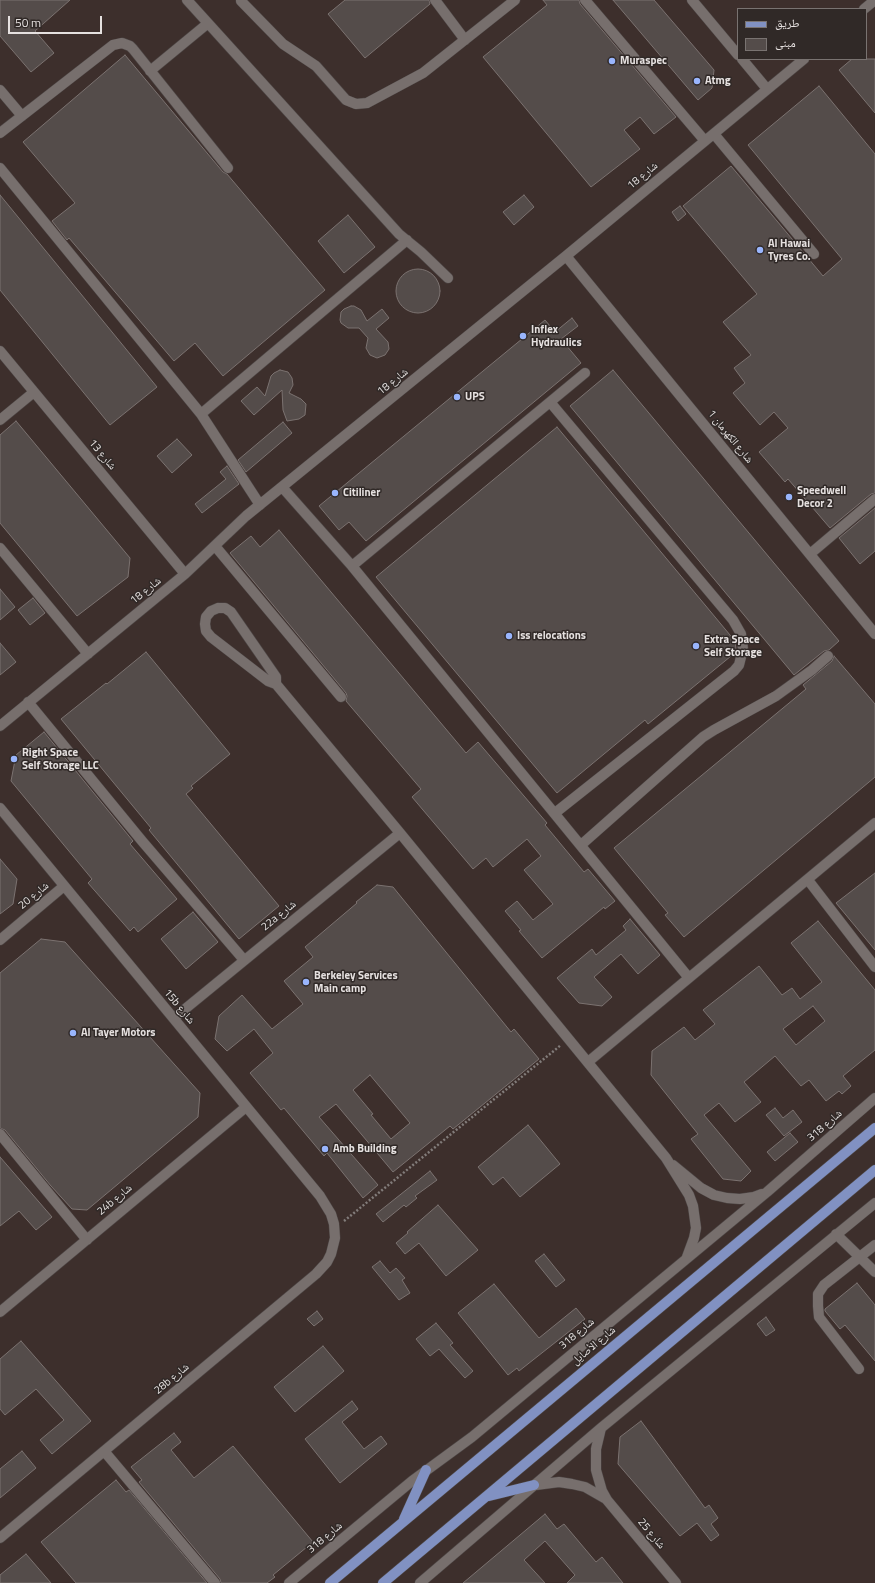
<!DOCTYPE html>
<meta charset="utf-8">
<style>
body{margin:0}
#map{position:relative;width:875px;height:1583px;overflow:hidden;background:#302927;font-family:"Titillium Web","Noto Naskh Arabic",sans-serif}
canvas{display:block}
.legend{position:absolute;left:737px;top:8px;width:130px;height:52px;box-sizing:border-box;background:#302927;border:1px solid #797371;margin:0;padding:5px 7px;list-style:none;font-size:12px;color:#e6e1e0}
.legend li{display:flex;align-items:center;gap:8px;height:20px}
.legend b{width:20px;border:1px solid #797371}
.scale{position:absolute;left:8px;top:16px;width:94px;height:18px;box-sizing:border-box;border:2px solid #e6e1e0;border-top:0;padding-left:5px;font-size:12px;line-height:14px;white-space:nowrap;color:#e6e1e0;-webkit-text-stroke:3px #302927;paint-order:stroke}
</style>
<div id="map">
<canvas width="875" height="1583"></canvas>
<ul class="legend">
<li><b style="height:5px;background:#8191c2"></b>طريق</li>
<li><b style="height:11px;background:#544c4a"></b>مبنى</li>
</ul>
<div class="scale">50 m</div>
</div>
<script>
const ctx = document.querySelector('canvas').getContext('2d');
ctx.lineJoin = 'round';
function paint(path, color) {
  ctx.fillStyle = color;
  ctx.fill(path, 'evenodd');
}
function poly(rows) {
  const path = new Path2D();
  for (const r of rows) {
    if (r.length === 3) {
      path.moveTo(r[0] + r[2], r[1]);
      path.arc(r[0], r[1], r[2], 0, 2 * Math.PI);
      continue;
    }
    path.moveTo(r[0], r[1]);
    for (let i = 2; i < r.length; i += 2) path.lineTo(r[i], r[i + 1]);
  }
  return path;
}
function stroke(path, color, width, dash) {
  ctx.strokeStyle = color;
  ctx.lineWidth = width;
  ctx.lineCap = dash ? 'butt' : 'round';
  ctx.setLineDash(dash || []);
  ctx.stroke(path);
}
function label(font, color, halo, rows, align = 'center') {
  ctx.font = font + ' "Titillium Web","Noto Naskh Arabic",sans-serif';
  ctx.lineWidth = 3;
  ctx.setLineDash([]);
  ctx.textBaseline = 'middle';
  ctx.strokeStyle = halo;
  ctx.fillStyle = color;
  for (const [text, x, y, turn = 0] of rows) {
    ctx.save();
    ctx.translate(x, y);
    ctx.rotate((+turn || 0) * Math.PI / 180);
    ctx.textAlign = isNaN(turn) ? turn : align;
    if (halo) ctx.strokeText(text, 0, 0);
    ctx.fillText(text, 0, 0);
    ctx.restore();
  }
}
paint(poly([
 [0,0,875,0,875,1583,0,1583],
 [738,9,866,9,866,59,738,59]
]), '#3d2f2c');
const building = poly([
 [0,0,70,0,35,31,54,53,31,72,0,36,0,0],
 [345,0,429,0,430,4,365,58,328,14,345,0],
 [543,0,579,0,580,4,676,117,654,134,640,117,624,130,640,149,591,187,483,57,547,5,543,0],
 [613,0,654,0,714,70,712,88,698,100,613,0],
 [125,55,223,172,227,174,325,290,223,376,195,343,174,361,69,238,67,240,52,221,75,203,23,142,125,55],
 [852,59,875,59,875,113,839,70,852,59],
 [819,86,875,154,875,493,871,494,830,528,788,479,785,482,759,452,788,428,774,412,760,425,733,393,745,383,734,368,751,355,723,322,757,294,683,206,731,166,823,276,842,259,748,145,819,86],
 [0,195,157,387,110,425,0,290,0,195],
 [524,195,534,207,514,225,503,212,524,195],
 [680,206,686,214,678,221,672,212,680,206],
 [348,215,375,247,344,273,318,241,348,215],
 [418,291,22],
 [351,306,354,306,361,310,367,321,382,309,389,318,376,329,388,342,389,349,385,355,377,358,370,355,366,348,368,338,359,328,348,328,341,323,340,320,341,312,344,309,351,306],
 [572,318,578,326,561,339,581,363,366,541,349,522,339,530,319,506,545,320,555,332,572,318],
 [280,370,288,372,292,378,293,385,289,393,301,399,306,404,305,415,299,419,287,421,283,410,282,390,254,415,241,401,257,387,265,396,271,376,274,373,280,370],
 [613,370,839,641,829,650,824,651,794,675,570,406,613,370],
 [16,421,130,558,128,577,77,616,0,523,0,435,16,421],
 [283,422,292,433,246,472,238,460,283,422],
 [557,427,735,641,736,649,736,652,648,724,645,720,557,793,376,577,557,427],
 [177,439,192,455,172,473,157,456,177,439],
 [227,466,239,484,202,513,195,504,226,479,220,472,227,466],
 [875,508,875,551,860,564,839,538,875,508],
 [279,530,466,753,478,742,547,823,545,825,584,872,588,869,615,901,605,909,604,907,542,958,519,931,521,930,505,911,517,901,533,920,553,904,524,870,541,856,527,839,493,867,486,858,473,869,412,797,421,789,346,701,347,696,346,693,230,553,251,536,260,547,279,530],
 [0,589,15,607,0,620,0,589],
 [33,598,45,613,30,625,18,610,33,598],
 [0,643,16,662,0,675,0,643],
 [146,652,230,754,191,786,193,788,186,794,279,906,239,939,149,830,151,828,61,719,106,683,107,684,146,652],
 [834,656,875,704,875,777,684,937,665,915,668,913,614,848,806,689,803,685,832,661,834,656],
 [44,732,133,841,130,844,177,899,138,932,134,927,130,931,88,883,92,879,11,781,16,755,44,732],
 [0,859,17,879,13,904,0,914,0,859],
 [875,873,875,950,836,903,875,873],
 [377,885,393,887,511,1032,514,1029,539,1059,453,1129,450,1126,393,1172,336,1104,319,1117,378,1185,363,1198,327,1153,324,1156,284,1108,281,1110,250,1073,273,1053,254,1029,227,1051,215,1039,219,1016,242,995,272,1029,303,1004,284,981,313,957,305,947,357,903,356,902,377,885],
 [370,1075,410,1123,391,1139,371,1115,373,1114,353,1090,370,1075],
 [193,912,218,942,186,969,161,939,193,912],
 [630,919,660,955,638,974,621,954,594,977,612,997,602,1006,579,1003,557,978,592,949,596,955,626,930,623,926,630,919],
 [818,921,875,990,875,1050,843,1076,851,1086,842,1094,839,1091,826,1101,809,1080,801,1086,775,1056,744,1082,761,1102,735,1122,719,1103,704,1115,751,1171,741,1181,723,1179,691,1139,698,1134,651,1075,652,1051,684,1027,695,1040,715,1024,703,1010,759,966,782,995,792,988,800,999,822,982,791,943,818,921],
 [813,1006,825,1021,796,1045,783,1029,813,1006],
 [41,939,65,942,200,1093,198,1117,87,1210,72,1209,51,1186,5,1130,0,1128,0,973,41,939],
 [775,1108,783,1118,793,1110,802,1122,784,1136,766,1115,775,1108],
 [528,1125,560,1164,520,1197,503,1177,493,1185,478,1167,528,1125],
 [790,1133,798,1142,775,1161,767,1152,790,1133],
 [0,1157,52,1217,36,1230,19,1211,0,1226,0,1157],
 [430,1171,437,1180,415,1196,417,1198,406,1207,404,1205,383,1222,376,1214,430,1171],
 [438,1205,478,1250,446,1276,419,1243,405,1254,396,1243,408,1233,407,1232,438,1205],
 [544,1254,565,1280,556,1287,535,1261,544,1254],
 [380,1261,390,1273,396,1268,405,1278,402,1280,410,1293,399,1300,372,1267,380,1261],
 [857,1283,875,1305,875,1361,845,1325,840,1329,825,1311,825,1309,857,1283],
 [494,1284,539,1338,576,1308,585,1319,519,1371,517,1368,508,1375,458,1313,494,1284],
 [317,1311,323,1319,314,1326,307,1319,317,1311],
 [766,1317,775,1330,766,1336,757,1324,766,1317],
 [436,1323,453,1343,450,1345,473,1371,465,1378,439,1349,430,1356,416,1339,436,1323],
 [21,1341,91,1421,52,1454,40,1440,64,1420,36,1389,5,1415,0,1409,0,1359,21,1341],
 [323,1346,344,1371,295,1412,274,1387,323,1346],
 [352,1401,358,1409,342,1422,364,1449,381,1436,387,1444,340,1483,305,1439,352,1401],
 [641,1421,705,1508,709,1505,718,1518,711,1524,719,1535,711,1541,697,1523,680,1536,618,1464,620,1437,641,1421],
 [174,1433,181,1442,171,1450,194,1478,233,1446,313,1542,273,1575,275,1577,267,1583,221,1583,220,1579,139,1482,142,1480,131,1467,174,1433],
 [22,1451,36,1468,0,1498,0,1469,22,1451],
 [116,1480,126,1492,129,1490,207,1583,76,1583,41,1542,116,1480],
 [545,1514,557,1529,564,1524,596,1562,602,1557,623,1583,567,1583,575,1575,545,1541,524,1560,545,1583,463,1583,545,1514],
 [26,1554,51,1583,0,1583,0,1575,26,1554]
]);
paint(building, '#544c4a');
stroke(building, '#7b7270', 1);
const minor = poly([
 [187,0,399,234,421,252,448,278],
 [435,0,465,40],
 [585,0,705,141],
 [692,0,738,55],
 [241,1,283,44,316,66,346,100,356,104,367,103,423,73,515,0],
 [864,9,875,0],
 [742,59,767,89],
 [150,71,207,24],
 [0,90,22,116],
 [0,133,113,45,122,43,130,46,133,49,228,168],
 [714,134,814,254],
 [0,168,201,414,260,505],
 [566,256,875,634],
 [0,351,185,574],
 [550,402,733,620,741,634,743,649,739,665,734,671,555,813],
 [201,414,407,240],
 [0,420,34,392],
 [282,487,352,566,689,978],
 [215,546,341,697],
 [0,548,88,654],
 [810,554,875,499],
 [352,566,585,373],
 [218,608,225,608,231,612,276,677,276,684,268,681,211,637,206,631,205,624,206,617,211,611,218,608],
 [276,684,400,833,666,1158,689,1195,693,1206,696,1228,694,1238,687,1257],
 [28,702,142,841,244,960],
 [0,726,185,574,246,516,566,256,804,59],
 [0,808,320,1196,331,1214,334,1224,335,1238,331,1254,327,1262,316,1274,0,1538],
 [581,845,703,737,714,730,776,696,812,670,828,656],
 [808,880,875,967],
 [0,940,64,886],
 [174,1018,400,833],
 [588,1062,875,823],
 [0,1134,87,1240],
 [673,1165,701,1188,714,1195,727,1198,740,1199,754,1197,762,1194],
 [836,1234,875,1272],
 [0,1312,246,1107],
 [859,1369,819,1317,818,1306,818,1294,824,1285,875,1245],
 [601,1428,596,1449,596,1470,602,1491,607,1500,676,1583],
 [104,1451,215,1583],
 [536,1485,559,1482,572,1484,585,1487,606,1499],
 [289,1583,412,1481,472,1437,767,1192,875,1098],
 [420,1583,601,1428,875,1203]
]);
const major = poly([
 [489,1496,534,1485],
 [404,1519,426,1470],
 [330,1583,875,1128],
 [383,1583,875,1170]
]);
stroke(minor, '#4e4746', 11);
stroke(major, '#4e4746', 11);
stroke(poly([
 [344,1221,561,1045]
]), '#827c7a', 2.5, [2, 2]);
stroke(minor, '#776f6d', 10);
stroke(major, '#8191c2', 10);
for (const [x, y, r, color] of [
 [612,61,4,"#99b5fd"],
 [697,81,4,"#99b5fd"],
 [760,250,4,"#99b5fd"],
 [523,336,4,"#99b5fd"],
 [457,397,4,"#99b5fd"],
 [335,493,4,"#99b5fd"],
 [789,497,4,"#99b5fd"],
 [509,636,4,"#99b5fd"],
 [696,646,4,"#99b5fd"],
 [14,759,4,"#99b5fd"],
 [306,982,4,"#99b5fd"],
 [73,1033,4,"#99b5fd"],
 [325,1149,4,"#99b5fd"]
]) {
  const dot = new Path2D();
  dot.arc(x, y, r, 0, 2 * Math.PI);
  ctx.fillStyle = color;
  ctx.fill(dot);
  stroke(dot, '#302927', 1.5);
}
label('bold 11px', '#e6e1e0', '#302927', [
 ["Muraspec",620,61],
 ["Atmg",705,81],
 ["Al Hawai",768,244],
 ["Tyres Co.",768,257],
 ["Inflex",531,330],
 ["Hydraulics",531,343],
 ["UPS",465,397],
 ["Speedwell",797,491],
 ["Decor 2",797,504],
 ["Citiliner",343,493],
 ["Iss relocations",517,636],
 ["Extra Space",704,640],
 ["Self Storage",704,653],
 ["Right Space",22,753],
 ["Self Storage LLC",22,766],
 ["Berkeley Services",314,976],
 ["Main camp",314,989],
 ["Al Tayer Motors",81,1033],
 ["Amb Building",333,1149]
], 'left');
label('11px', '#e6e1e0', '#302927', [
 ["شارع 18",643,176,-40],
 ["شارع 18",393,382,-39],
 ["شارع الكهرمان 1",730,437,51],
 ["شارع 13",102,455,50],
 ["شارع 18",146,591,-39],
 ["شارع 20",34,896,-40],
 ["22a شارع",279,916,-39],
 ["15b شارع",179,1007,50],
 ["شارع 318",825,1126,-41],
 ["24b شارع",115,1200,-40],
 ["شارع 318",577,1334,-40],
 ["شارع الأصايل",594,1346,-40],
 ["28b شارع",172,1379,-40],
 ["شارع 25",651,1534,50],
 ["شارع 318",325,1538,-40]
]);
</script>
